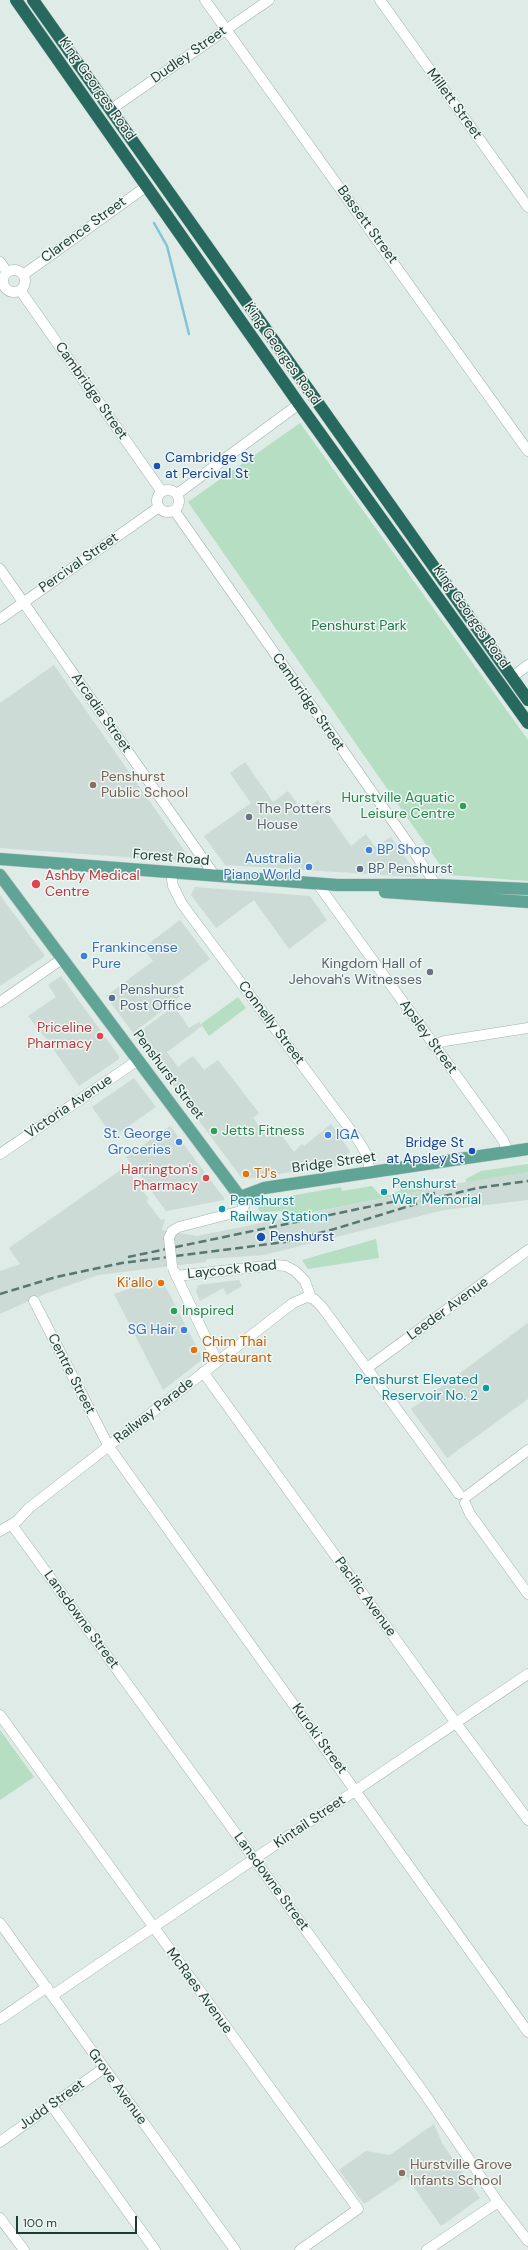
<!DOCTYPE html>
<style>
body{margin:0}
#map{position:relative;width:528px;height:2250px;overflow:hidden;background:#deebe6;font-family:"DM Sans",sans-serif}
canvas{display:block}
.scale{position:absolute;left:16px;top:2216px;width:121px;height:18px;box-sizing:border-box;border:2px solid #1e3b35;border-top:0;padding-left:5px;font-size:12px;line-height:14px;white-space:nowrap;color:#1e3b35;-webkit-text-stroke:3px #eef7f3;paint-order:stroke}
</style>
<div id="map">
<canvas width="528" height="2250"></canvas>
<div class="scale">100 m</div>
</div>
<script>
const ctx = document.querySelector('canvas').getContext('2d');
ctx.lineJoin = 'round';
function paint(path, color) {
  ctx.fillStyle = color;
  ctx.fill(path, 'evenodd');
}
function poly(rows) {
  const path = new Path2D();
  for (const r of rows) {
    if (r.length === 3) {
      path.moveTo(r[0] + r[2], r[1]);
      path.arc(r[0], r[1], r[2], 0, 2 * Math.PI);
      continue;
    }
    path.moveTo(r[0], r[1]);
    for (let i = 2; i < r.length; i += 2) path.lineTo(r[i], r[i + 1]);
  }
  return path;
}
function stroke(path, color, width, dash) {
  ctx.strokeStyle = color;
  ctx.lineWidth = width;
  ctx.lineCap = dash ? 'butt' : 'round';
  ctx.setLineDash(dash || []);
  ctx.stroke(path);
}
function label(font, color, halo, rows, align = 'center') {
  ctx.font = font + ' "DM Sans",sans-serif';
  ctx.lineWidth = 3;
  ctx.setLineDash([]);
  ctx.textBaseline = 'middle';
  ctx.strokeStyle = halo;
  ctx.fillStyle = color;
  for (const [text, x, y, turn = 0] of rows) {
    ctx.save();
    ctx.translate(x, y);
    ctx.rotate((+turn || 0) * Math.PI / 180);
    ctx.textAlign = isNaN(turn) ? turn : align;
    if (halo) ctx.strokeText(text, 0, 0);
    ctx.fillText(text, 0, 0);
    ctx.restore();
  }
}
paint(poly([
 [54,665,186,853,181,861,0,848,0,703],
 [245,762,273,802,288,791,303,811,318,800,351,846,366,834,375,847,391,837,417,874,416,877,225,865,204,836,251,803,230,773],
 [195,887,310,896,327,920,289,949,254,900,216,928,191,895],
 [0,895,45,956,0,986],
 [180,920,210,959,173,987,180,997,133,1033,106,996,153,961,143,948],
 [61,976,119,1056,119,1059,79,1086,47,1040,28,1016,56,997,48,985],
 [174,1006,189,1028,199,1022,202,1026,167,1052,178,1067,193,1056,204,1070,218,1060,259,1113,253,1118,267,1137,277,1129,294,1152,302,1144,304,1146,331,1124,350,1151,346,1159,340,1165,244,1179,241,1177,135,1035],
 [134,1078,156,1107,113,1137,92,1107],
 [170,1126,224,1198,224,1200,166,1211,131,1163,126,1157],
 [125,1167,149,1199,146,1201,161,1220,165,1219,162,1230,197,1236,475,1180,528,1172,528,1200,444,1210,264,1255,207,1259,205,1262,98,1275,42,1295,0,1314,0,1271,20,1264,9,1248],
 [161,1278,203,1359,163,1390,114,1294],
 [239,1280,242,1286,227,1295,223,1288,200,1301,196,1292,198,1285],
 [528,1323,528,1399,447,1458,411,1409],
 [434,2124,442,2143,480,2198,441,2226,406,2176,364,2204,339,2170,366,2151,390,2155]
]), '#ccdbd5');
paint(poly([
 [300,423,528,740,528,881,450,875,445,872,188,502],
 [238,997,246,1008,209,1036,201,1024],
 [528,1164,528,1172,466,1182,466,1179,481,1171],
 [421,1180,439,1182,440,1187,288,1217,285,1211,261,1212,258,1209,259,1205,267,1200,341,1187,342,1191,372,1186,379,1194,390,1195,401,1190,398,1185],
 [376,1239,379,1258,308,1269,302,1260],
 [0,1730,34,1777,0,1800]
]), '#b5dec2');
stroke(poly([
 [154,223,167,246,189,334]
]), '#81c4d5', 2.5);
const minor = poly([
 [205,0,528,451],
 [380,0,528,207],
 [110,110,269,0],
 [0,262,7,272],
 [14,281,11],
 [23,275,147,186],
 [20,290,162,492],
 [168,501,11],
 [177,494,299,404],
 [174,510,408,843,436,885,436,890],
 [0,569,215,876],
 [0,619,159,507],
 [512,677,528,665],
 [171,873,173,886,182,904,358,1140,367,1155,370,1173],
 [317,883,503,1140,508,1152],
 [0,1002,62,959],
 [433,1045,445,1041,528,1028],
 [0,1154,138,1060],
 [169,1238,172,1231,179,1227,241,1211,244,1206,240,1197],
 [174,1271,217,1361],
 [176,1276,275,1265,286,1266,295,1271,305,1281,311,1298],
 [34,1301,109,1447,528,2032],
 [367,1368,528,1250],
 [203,1372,456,1723,528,1820],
 [467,1496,528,1450],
 [465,1503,470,1514,528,1594],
 [12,1525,424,2093,498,2202,528,2241],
 [0,1531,17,1521,29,1508,293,1303,307,1297,314,1299,322,1307,459,1494],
 [0,1715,358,2209,300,2250],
 [0,1923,235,2250],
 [53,1995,528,1674],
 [0,2019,47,1987],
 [52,2106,155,2250],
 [0,2142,104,2068],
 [0,2218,24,2250],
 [427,2250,498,2202]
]);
const major = poly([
 [0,859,337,885,436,885,528,889],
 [0,875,240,1197,264,1188,528,1149],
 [385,892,528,902]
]);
const highway = poly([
 [16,0,299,404,528,723],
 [33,0,528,700]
]);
stroke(minor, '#a1b3ad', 11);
stroke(major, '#c0c8c6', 13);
stroke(highway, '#c0c8c6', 13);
stroke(minor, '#fff', 10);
stroke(major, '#5fa495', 12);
stroke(highway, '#28695f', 12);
stroke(poly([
 [128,1257,435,1193],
 [0,1294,56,1277,122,1263,285,1242,338,1228,432,1199,477,1188,528,1181]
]), '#587771', 2.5, [8, 4]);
const minorBridge = poly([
 [169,1238,172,1266]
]);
stroke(minorBridge, '#a1b3ad', 11, []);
stroke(minorBridge, '#fff', 10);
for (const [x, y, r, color] of [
 [157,466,4,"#1a4fb4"],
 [93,785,4,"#8d6e63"],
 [463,806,4,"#2e9e5b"],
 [249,817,4,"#6b7280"],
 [369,850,4,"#3f7fe0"],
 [309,867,4,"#3f7fe0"],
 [360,869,4,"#5c6f8a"],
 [36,884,5,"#e0444e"],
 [84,956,4,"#3f7fe0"],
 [430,972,4,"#6b7280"],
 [112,998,4,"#5c6f8a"],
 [100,1036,4,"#e0444e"],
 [214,1131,4,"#2e9e5b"],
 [328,1135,4,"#3f7fe0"],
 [179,1142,4,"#3f7fe0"],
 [472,1151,4,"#1a4fb4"],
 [246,1174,4,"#e8710a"],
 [206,1178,4,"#e0444e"],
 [384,1192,4,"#0f9aa8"],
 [222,1209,4,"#0f9aa8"],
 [261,1237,5,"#1a4fb4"],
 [161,1283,4,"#e8710a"],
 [174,1311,4,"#2e9e5b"],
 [184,1330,4,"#3f7fe0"],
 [194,1350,4,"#e8710a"],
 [486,1388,4,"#0f9aa8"],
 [402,2173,4,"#8d6e63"]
]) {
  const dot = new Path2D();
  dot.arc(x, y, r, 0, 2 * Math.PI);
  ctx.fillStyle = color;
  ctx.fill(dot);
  stroke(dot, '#eef7f3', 1.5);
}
label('14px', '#1e3b35', '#eef7f3', [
 ["Dudley Street",189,55,-35],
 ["King Georges Road",97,89,55],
 ["Millett Street",454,104,54],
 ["Bassett Street",367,225,54],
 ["Clarence Street",84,230,-36],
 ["King Georges Road",282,354,55],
 ["Cambridge Street",91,391,55],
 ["Percival Street",79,563,-35],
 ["King Georges Road",471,617,55],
 ["Cambridge Street",308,702,55],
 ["Arcadia Street",101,713,55],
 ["Forest Road",171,858,5],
 ["Connelly Street",271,1023,53],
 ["Apsley Street",428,1037,54],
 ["Penshurst Street",168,1075,53],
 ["Victoria Avenue",69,1107,-34],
 ["Bridge Street",334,1163,-8],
 ["Laycock Road",232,1270,-6],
 ["Leeder Avenue",448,1309,-36],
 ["Centre Street",71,1374,63],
 ["Railway Parade",154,1411,-38],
 ["Pacific Avenue",365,1597,54],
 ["Lansdowne Street",81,1620,54],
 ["Kuroki Street",319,1739,54],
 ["Kintail Street",310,1822,-34],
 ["Lansdowne Street",271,1882,54],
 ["McRaes Avenue",199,1991,54],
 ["Grove Avenue",117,2087,54],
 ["Judd Street",52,2105,-35]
]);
label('14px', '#164399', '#eef7f3', [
 ["Cambridge St",165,458],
 ["at Percival St",165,474],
 ["Bridge St",464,1143,"right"],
 ["at Apsley St",464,1159,"right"],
 ["Penshurst",270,1237]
], 'left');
label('14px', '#267548', '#eef7f3', [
 ["Penshurst Park",359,626]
]);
label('14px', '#785e54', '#eef7f3', [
 ["Penshurst",101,777],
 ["Public School",101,793],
 ["Hurstville Grove",410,2165],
 ["Infants School",410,2181]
], 'left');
label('14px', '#27864d', '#eef7f3', [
 ["Hurstville Aquatic",455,798,"right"],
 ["Leisure Centre",455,814,"right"],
 ["Jetts Fitness",222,1131],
 ["Inspired",182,1311]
], 'left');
label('14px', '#5b616d', '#eef7f3', [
 ["The Potters",257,809],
 ["House",257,825],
 ["Kingdom Hall of",422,964,"right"],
 ["Jehovah's Witnesses",422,980,"right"]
], 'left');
label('14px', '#366cbe', '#eef7f3', [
 ["BP Shop",377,850],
 ["Australia",301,859,"right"],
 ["Piano World",301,875,"right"],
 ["Frankincense",92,948],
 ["Pure",92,964],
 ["St. George",171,1134,"right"],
 ["Groceries",171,1150,"right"],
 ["IGA",336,1135],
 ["SG Hair",176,1330,"right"]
], 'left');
label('14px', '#4e5e75', '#eef7f3', [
 ["BP Penshurst",368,869],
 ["Penshurst",120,990],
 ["Post Office",120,1006]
], 'left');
label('14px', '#be3a42', '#eef7f3', [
 ["Ashby Medical",45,876,"left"],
 ["Centre",45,892,"left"],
 ["Priceline",92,1028],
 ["Pharmacy",92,1044],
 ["Harrington's",198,1170],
 ["Pharmacy",198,1186]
], 'right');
label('14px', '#c56008', '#eef7f3', [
 ["TJ's",254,1174],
 ["Ki'allo",153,1283,"right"],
 ["Chim Thai",202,1342],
 ["Restaurant",202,1358]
], 'left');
label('14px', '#0d838f', '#eef7f3', [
 ["Penshurst",392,1184],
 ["War Memorial",392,1200],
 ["Penshurst",230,1201],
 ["Railway Station",230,1217],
 ["Penshurst Elevated",478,1380,"right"],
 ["Reservoir No. 2",478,1396,"right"]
], 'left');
</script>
